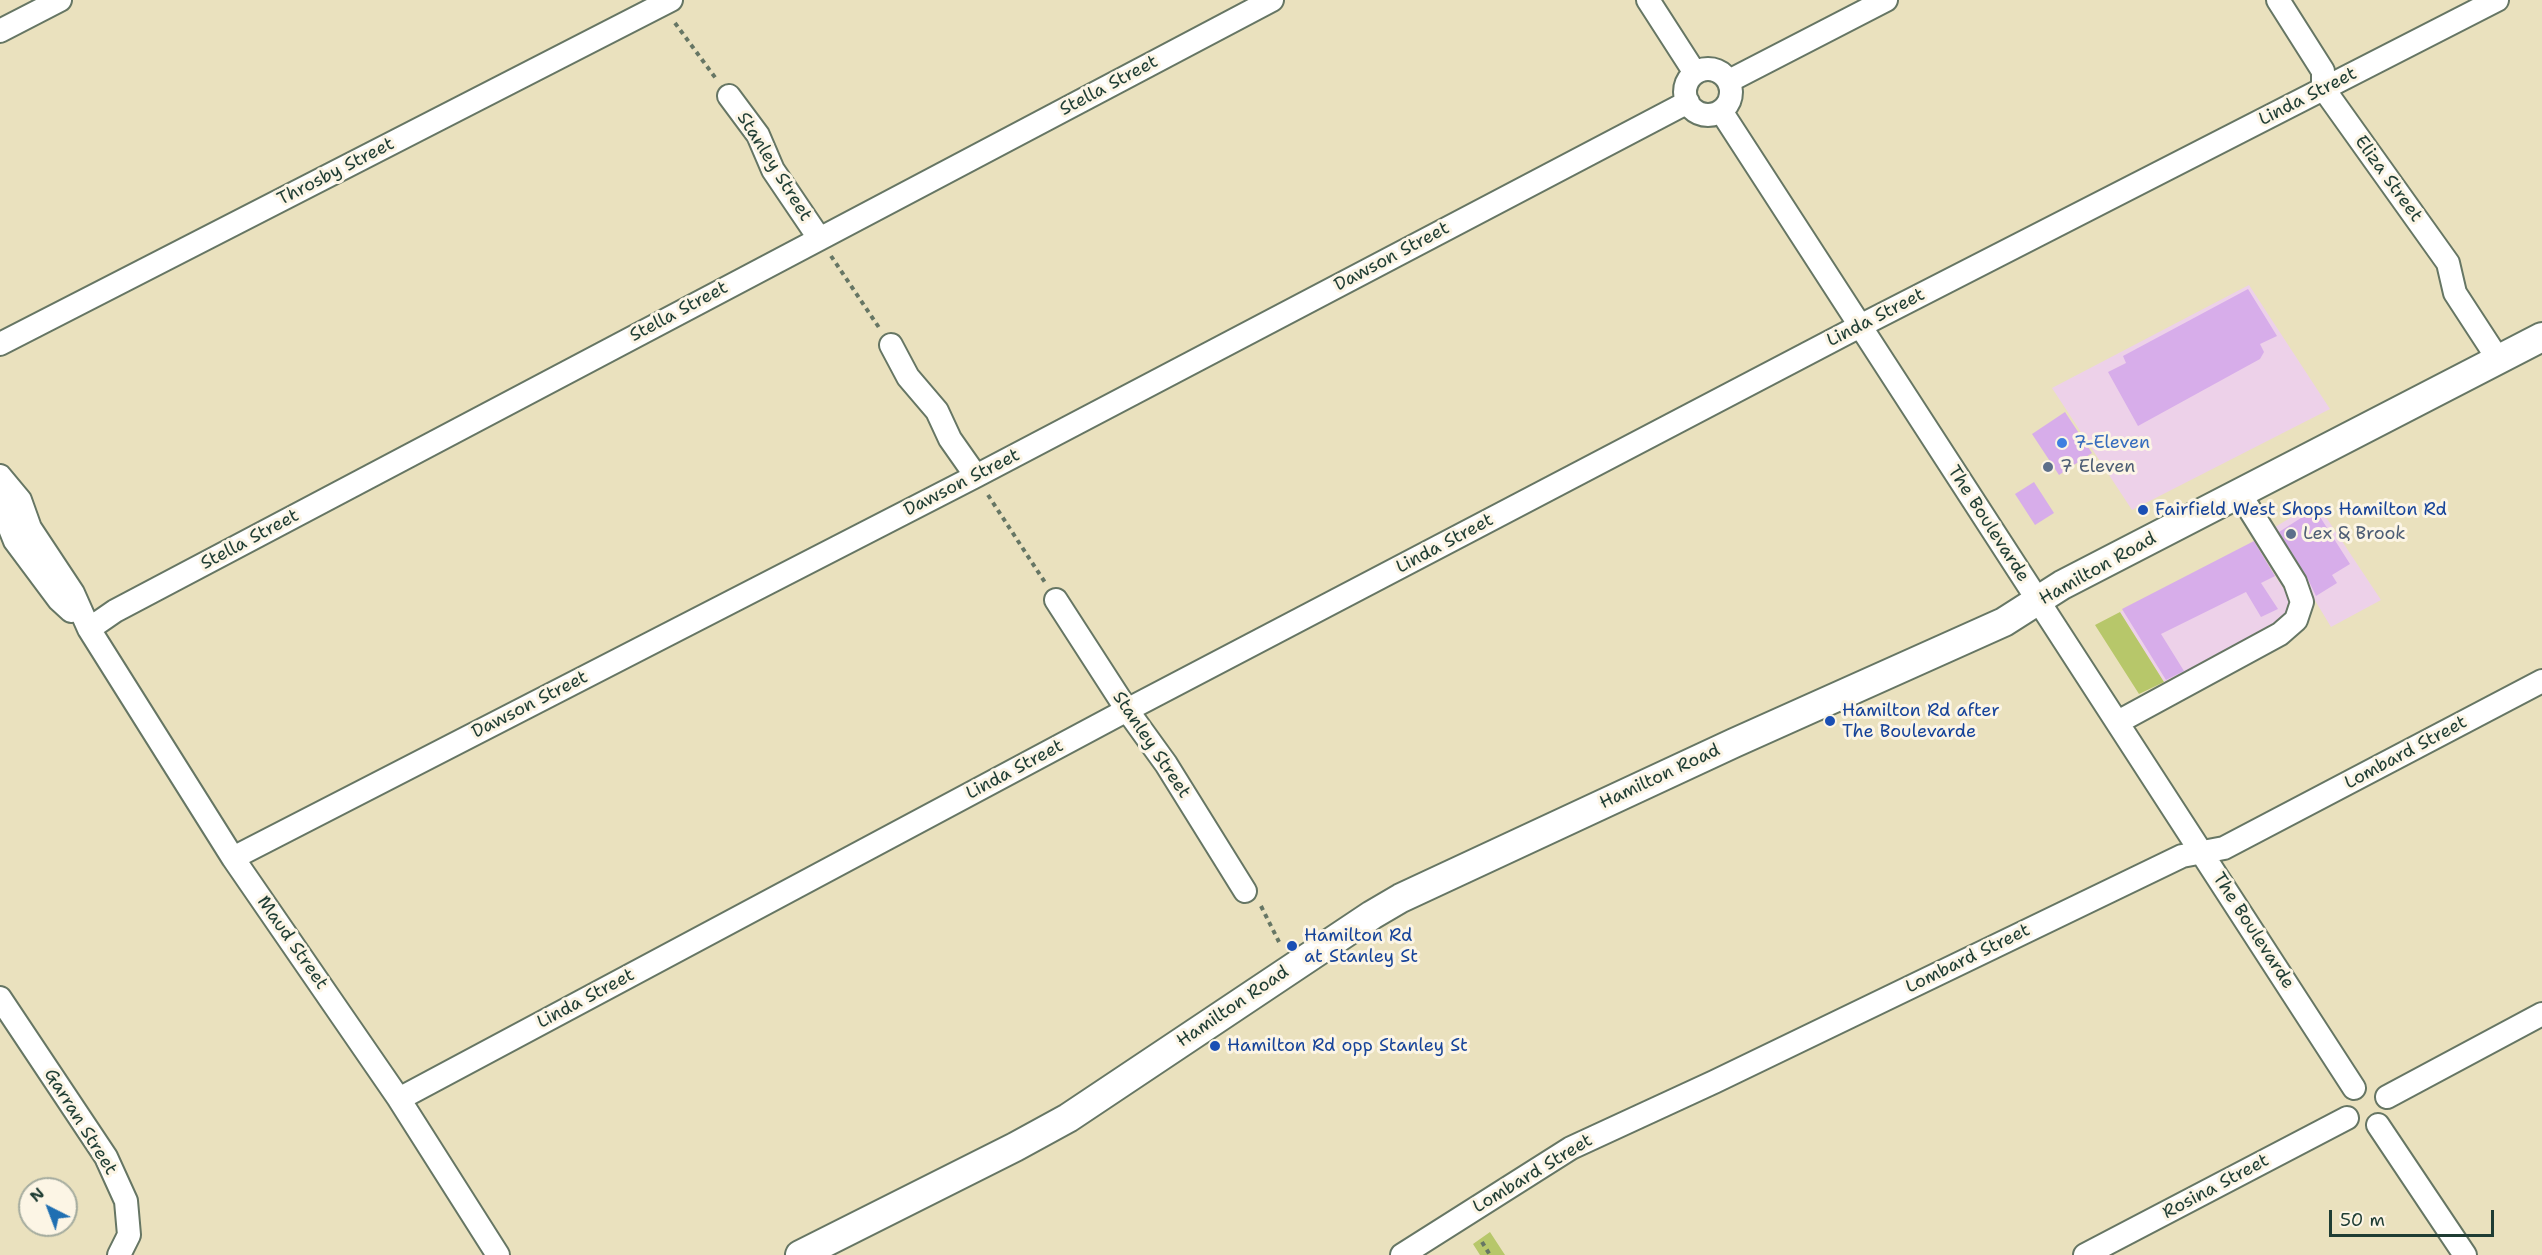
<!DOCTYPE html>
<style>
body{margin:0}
#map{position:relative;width:2542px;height:1255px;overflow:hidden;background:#eae1be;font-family:"Shantell Sans",sans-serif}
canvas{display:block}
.north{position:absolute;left:18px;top:1177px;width:60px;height:60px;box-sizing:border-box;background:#fcf5e5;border:2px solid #a4ab9e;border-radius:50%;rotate:318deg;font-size:16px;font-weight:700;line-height:24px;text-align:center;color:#1f3d34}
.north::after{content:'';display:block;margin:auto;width:21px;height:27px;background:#1f6fb2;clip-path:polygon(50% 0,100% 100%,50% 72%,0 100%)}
.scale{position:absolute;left:2329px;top:1210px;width:165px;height:27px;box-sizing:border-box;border:3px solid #1f3d34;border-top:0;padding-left:8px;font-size:18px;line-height:21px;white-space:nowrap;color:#1f3d34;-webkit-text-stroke:4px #fcf5e5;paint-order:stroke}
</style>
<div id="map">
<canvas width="2542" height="1255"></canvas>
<div class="north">N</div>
<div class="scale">50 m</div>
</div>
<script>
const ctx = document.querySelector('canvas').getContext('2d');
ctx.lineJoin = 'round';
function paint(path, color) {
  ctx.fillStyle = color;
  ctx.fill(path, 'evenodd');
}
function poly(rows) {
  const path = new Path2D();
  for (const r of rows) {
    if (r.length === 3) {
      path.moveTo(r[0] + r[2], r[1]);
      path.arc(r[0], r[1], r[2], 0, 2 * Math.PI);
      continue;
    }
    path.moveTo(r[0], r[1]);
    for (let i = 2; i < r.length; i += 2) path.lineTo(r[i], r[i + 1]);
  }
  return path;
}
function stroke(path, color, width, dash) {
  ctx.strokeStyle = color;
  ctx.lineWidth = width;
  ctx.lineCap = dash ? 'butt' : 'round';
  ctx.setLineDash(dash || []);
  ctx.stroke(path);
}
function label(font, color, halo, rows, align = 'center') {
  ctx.font = font + ' "Shantell Sans",sans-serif';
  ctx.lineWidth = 6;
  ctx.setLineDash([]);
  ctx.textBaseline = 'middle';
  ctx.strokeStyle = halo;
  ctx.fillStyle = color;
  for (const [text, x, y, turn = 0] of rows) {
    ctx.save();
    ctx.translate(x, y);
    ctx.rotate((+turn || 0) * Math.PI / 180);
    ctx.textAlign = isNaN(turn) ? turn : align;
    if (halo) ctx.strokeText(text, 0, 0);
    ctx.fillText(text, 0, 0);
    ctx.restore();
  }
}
paint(poly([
 [2249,285,2330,409,2132,510,2052,388],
 [2316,502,2381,600,2331,627,2272,529],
 [2253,543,2288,595,2290,609,2278,626,2164,682,2120,612]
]), '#edd1e9');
paint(poly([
 [2120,612,2164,682,2139,694,2095,625],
 [1490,1232,1505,1255,1480,1255,1473,1244]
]), '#b7c76a');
paint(poly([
 [2248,289,2277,336,2260,344,2264,352,2260,359,2138,426,2108,372,2126,363,2123,356],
 [2065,412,2092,453,2059,475,2032,434],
 [2034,482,2054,513,2035,525,2015,494],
 [2315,509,2350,564,2332,575,2337,583,2316,596,2306,575,2279,532],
 [2254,541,2275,576,2261,583,2278,609,2261,617,2246,592,2161,634,2184,671,2166,680,2122,609]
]), '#d7adea');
const minor = poly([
 [1648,0,1695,73],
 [2278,0,2323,71,2323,88,2448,263,2455,293,2498,359],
 [0,31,60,0],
 [1708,92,23],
 [1729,81,1886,0],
 [729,96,758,135,773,170,819,238],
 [1721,111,2354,1088],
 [0,344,671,0],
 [891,345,908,377,937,411,950,439,976,476],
 [0,476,20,500,30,528,73,593,89,629,233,858,399,1099,498,1255],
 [0,504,15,541,59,600,71,611],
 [1056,600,1127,710,1166,764,1245,891],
 [89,629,115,611,1272,0],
 [2118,722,2280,634,2296,620,2302,602,2295,582,2240,494],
 [233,858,976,476,1688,102],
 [0,998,106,1157,126,1201,129,1235,119,1255],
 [2387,1097,2542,1014],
 [399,1099,1127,710,1860,326,2497,0],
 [2378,1125,2465,1255],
 [1402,1255,1571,1148,1714,1082,2182,856,2224,848,2542,681],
 [2085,1255,2347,1118]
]);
const major = poly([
 [800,1255,1015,1147,1068,1118,1372,915,1401,898,1734,743,2004,622,2062,585,2542,337]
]);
stroke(minor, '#667664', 26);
stroke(major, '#667664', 32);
stroke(poly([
 [675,23,717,80],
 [831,256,880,329],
 [988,495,1046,584],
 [1261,906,1279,942],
 [1482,1242,1490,1255]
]), '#667664', 4, [4.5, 4.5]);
stroke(minor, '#fff', 22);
stroke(major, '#fff', 28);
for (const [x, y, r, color] of [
 [2062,443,6,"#3f7fe0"],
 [2048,467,6,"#5c6f8a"],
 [2143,510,6,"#1a4fb4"],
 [2291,534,6,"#5c6f8a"],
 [1830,721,6,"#1a4fb4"],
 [1292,946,6,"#1a4fb4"],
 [1215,1046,6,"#1a4fb4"]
]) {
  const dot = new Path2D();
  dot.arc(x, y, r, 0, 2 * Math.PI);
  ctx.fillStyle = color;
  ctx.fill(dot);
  stroke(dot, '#fcf5e5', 2);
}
label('18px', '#1f3d34', '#fcf5e5', [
 ["Stella Street",1109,86,-28],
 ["Linda Street",2308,97,-27],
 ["Stanley Street",774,167,58],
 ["Throsby Street",336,172,-27],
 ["Eliza Street",2388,179,54],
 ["Dawson Street",1392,257,-28],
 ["Stella Street",679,312,-28],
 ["Linda Street",1876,318,-27],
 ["Dawson Street",962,483,-27],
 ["The Boulevarde",1988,524,57],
 ["Stella Street",250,540,-28],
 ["Linda Street",1445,544,-28],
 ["Hamilton Road",2098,569,-29],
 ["Dawson Street",530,705,-27],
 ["Stanley Street",1151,745,56],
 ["Lombard Street",2406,753,-28],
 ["Linda Street",1015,770,-28],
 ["Hamilton Road",1660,777,-25],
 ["The Boulevarde",2253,931,57],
 ["Maud Street",292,943,55],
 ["Lombard Street",1968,959,-26],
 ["Linda Street",586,999,-28],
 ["Hamilton Road",1233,1007,-34],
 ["Garran Street",80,1122,58],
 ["Lombard Street",1533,1174,-31],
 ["Rosina Street",2216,1187,-28]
]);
label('18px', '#366cbe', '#fcf5e5', [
 ["7-Eleven",2074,443]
], 'left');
label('18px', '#4e5e75', '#fcf5e5', [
 ["7 Eleven",2060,467],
 ["Lex & Brook",2303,534]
], 'left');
label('18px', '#164399', '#fcf5e5', [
 ["Fairfield West Shops Hamilton Rd",2155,510],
 ["Hamilton Rd after",1842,711],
 ["The Boulevarde",1842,732],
 ["Hamilton Rd",1304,936],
 ["at Stanley St",1304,957],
 ["Hamilton Rd opp Stanley St",1227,1046]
], 'left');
</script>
